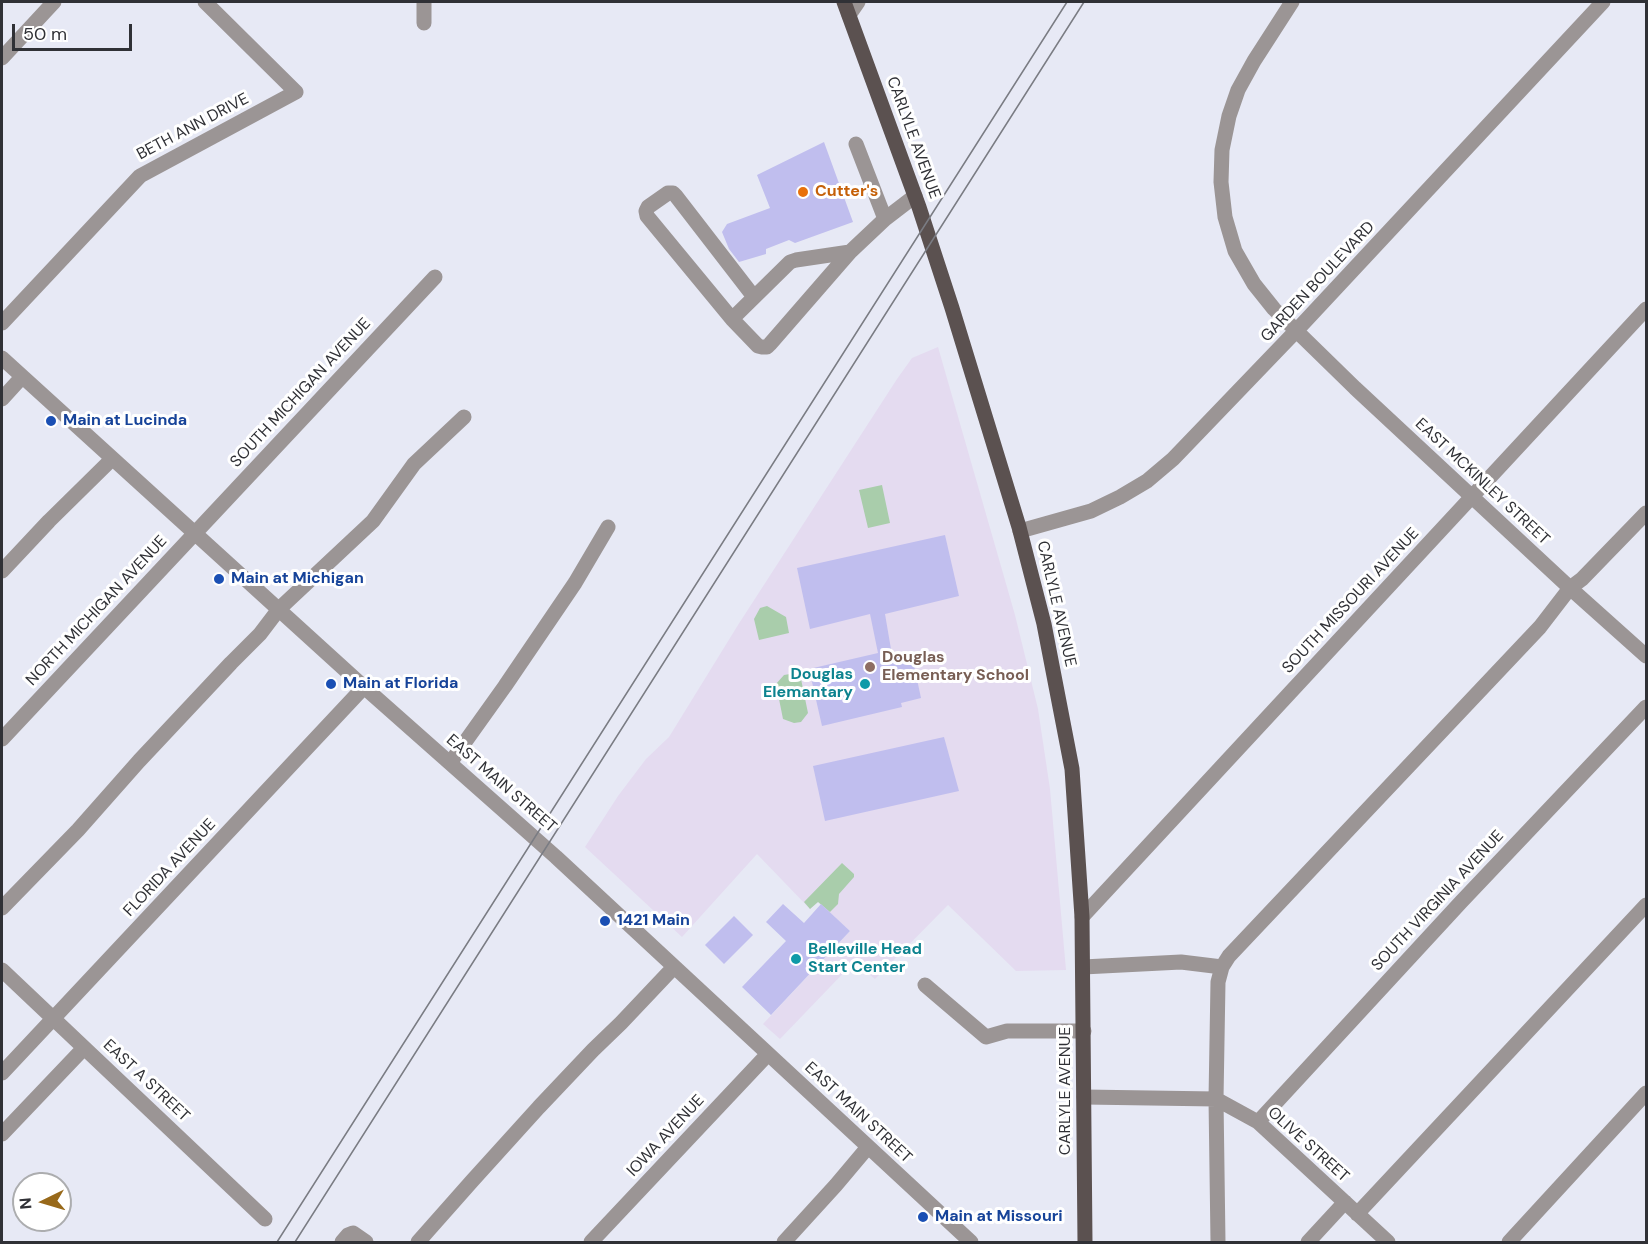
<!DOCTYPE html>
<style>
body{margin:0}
#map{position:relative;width:1648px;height:1244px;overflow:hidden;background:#e7e9f5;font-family:"DM Sans",sans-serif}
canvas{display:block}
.frame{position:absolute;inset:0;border:3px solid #303136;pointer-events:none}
.north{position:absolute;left:12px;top:1172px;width:60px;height:60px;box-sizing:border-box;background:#fff;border:2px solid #acadaf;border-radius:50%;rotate:265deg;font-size:16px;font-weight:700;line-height:24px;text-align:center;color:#303136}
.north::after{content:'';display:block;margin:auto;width:21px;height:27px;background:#98691a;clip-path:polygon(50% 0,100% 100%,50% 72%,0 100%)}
.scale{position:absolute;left:12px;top:24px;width:120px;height:27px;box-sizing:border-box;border:3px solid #303136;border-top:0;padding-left:8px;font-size:18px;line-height:21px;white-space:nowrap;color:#303136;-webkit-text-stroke:4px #fff;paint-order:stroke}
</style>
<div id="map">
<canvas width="1648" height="1244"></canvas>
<div class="frame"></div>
<div class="north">N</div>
<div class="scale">50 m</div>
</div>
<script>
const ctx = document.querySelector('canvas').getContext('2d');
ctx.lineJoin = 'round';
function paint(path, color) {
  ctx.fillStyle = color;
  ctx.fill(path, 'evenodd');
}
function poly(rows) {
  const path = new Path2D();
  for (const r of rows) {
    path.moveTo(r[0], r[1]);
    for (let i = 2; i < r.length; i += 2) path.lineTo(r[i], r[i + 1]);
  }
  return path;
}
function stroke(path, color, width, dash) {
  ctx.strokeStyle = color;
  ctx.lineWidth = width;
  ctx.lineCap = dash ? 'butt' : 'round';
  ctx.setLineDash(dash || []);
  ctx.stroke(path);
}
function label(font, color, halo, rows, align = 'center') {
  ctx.font = font + ' "DM Sans",sans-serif';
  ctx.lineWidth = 6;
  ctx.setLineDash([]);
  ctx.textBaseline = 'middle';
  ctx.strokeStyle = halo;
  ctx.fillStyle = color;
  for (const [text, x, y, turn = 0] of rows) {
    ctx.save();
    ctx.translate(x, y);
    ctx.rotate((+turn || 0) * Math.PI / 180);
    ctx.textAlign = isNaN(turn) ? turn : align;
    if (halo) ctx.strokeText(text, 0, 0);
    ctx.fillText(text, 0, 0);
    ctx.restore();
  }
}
paint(poly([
 [938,347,1015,615,1038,709,1050,789,1066,970,1016,971,948,905,875,979,854,962,780,1039,763,1024,850,931,818,902,810,909,757,854,682,937,585,847,618,796,646,759,669,737,738,625,897,379,912,358]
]), '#e4dbf0');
paint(poly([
 [882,485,890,523,868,528,859,490],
 [767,606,786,617,789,633,759,640,754,619,760,608],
 [790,674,801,679,808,713,801,722,794,723,783,719,776,684,784,675],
 [842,863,854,874,854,877,839,894,838,904,830,912,818,902,810,909,804,902]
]), '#a9cdab');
paint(poly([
 [824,142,853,222,795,243,789,240,766,249,766,254,739,262,729,249,722,232,727,224,770,208,757,175],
 [945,535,959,596,885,614,892,655,911,651,921,698,901,703,902,707,822,726,809,669,878,653,870,614,810,629,797,568],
 [944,737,959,791,825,821,813,766],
 [783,904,804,923,821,904,850,931,771,1015,742,987,786,941,766,922],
 [734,916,753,935,724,964,705,945]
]), '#c0beee');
stroke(poly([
 [1292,2,1254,61,1238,90,1229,116,1222,150,1221,182,1225,217,1235,251,1254,284,1274,309,1355,388,1570,588,1646,656],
 [849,15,858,2],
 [424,23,424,2],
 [2,58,54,2],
 [856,144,885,219],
 [754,297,676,196,673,193,668,193,648,207,646,211,647,216,732,319,758,346,762,347,767,347,770,344,850,252,885,219,915,196],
 [732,319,790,262,796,260,850,252],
 [2,323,140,176,296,92,205,2],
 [2,358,364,687,556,857,971,1242],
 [2,399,22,377],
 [1020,531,1091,511,1120,497,1147,481,1173,459,1296,331,1603,2],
 [2,571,49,521,112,459],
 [2,739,435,277],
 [450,763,505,686,575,583,608,527],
 [2,908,78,830,139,761,231,663,260,634,279,609,373,521,414,464,464,417],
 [1082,917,1646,309],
 [1083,967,1181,962,1222,967],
 [2,970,265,1219],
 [925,985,986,1037,1007,1031,1084,1031],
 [2,1073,364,687],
 [1084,1097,1216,1099,1258,1122,1388,1242],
 [1258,1122,1461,902,1646,707],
 [2,1134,84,1048],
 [1357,1214,1646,905],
 [342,1242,348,1235,353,1233,366,1242],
 [418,1242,472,1181,539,1107,593,1050,621,1023,674,967],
 [591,1242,768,1054],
 [784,1242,836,1185,868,1147],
 [1218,1242,1216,1099,1218,982,1222,967,1229,956,1540,627,1570,588,1582,579,1646,513],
 [1308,1242,1345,1202],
 [1509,1242,1646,1093]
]), '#9b9595', 15);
stroke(poly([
 [844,2,919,207,952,308,1019,527,1044,624,1072,769,1082,917,1085,1242]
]), '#5b5150', 15);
stroke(poly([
 [277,1242,1067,2],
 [295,1242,1084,2]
]), '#7a7c83', 1.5);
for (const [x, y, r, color] of [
 [803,192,6,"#e8710a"],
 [51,421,6,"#1a4fb4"],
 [219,579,6,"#1a4fb4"],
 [870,667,6,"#8d6e63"],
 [331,684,6,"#1a4fb4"],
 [865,684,6,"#0f9aa8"],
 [605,921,6,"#1a4fb4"],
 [796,959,6,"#0f9aa8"],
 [923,1217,6,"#1a4fb4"]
]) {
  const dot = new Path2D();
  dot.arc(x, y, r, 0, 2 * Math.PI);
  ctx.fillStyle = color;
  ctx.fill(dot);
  stroke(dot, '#fff', 2);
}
label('16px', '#303136', '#fff', [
 ["BETH ANN DRIVE",193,127,-28],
 ["CARLYLE AVENUE",913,138,70],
 ["GARDEN BOULEVARD",1318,282,-47],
 ["SOUTH MICHIGAN AVENUE",301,393,-47],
 ["EAST MCKINLEY STREET",1482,482,43],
 ["SOUTH MISSOURI AVENUE",1351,601,-47],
 ["CARLYLE AVENUE",1056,604,77],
 ["NORTH MICHIGAN AVENUE",97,611,-47],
 ["EAST MAIN STREET",501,784,41],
 ["FLORIDA AVENUE",170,868,-47],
 ["SOUTH VIRGINIA AVENUE",1438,901,-47],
 ["EAST A STREET",146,1081,43],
 ["CARLYLE AVENUE",1066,1091,-90],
 ["EAST MAIN STREET",858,1113,43],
 ["IOWA AVENUE",666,1136,-47],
 ["OLIVE STREET",1308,1145,42]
]);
label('bold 16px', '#c56008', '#fff', [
 ["Cutter's",815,192]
], 'left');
label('bold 16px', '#164399', '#fff', [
 ["Main at Lucinda",63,421],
 ["Main at Michigan",231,579],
 ["Main at Florida",343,684],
 ["1421 Main",617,921],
 ["Main at Missouri",935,1217]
], 'left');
label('bold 16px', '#785e54', '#fff', [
 ["Douglas",882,658],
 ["Elementary School",882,676]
], 'left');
label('bold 16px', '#0d838f', '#fff', [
 ["Douglas",853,675],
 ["Elemantary",853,693],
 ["Belleville Head",808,950,"left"],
 ["Start Center",808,968,"left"]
], 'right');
</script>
